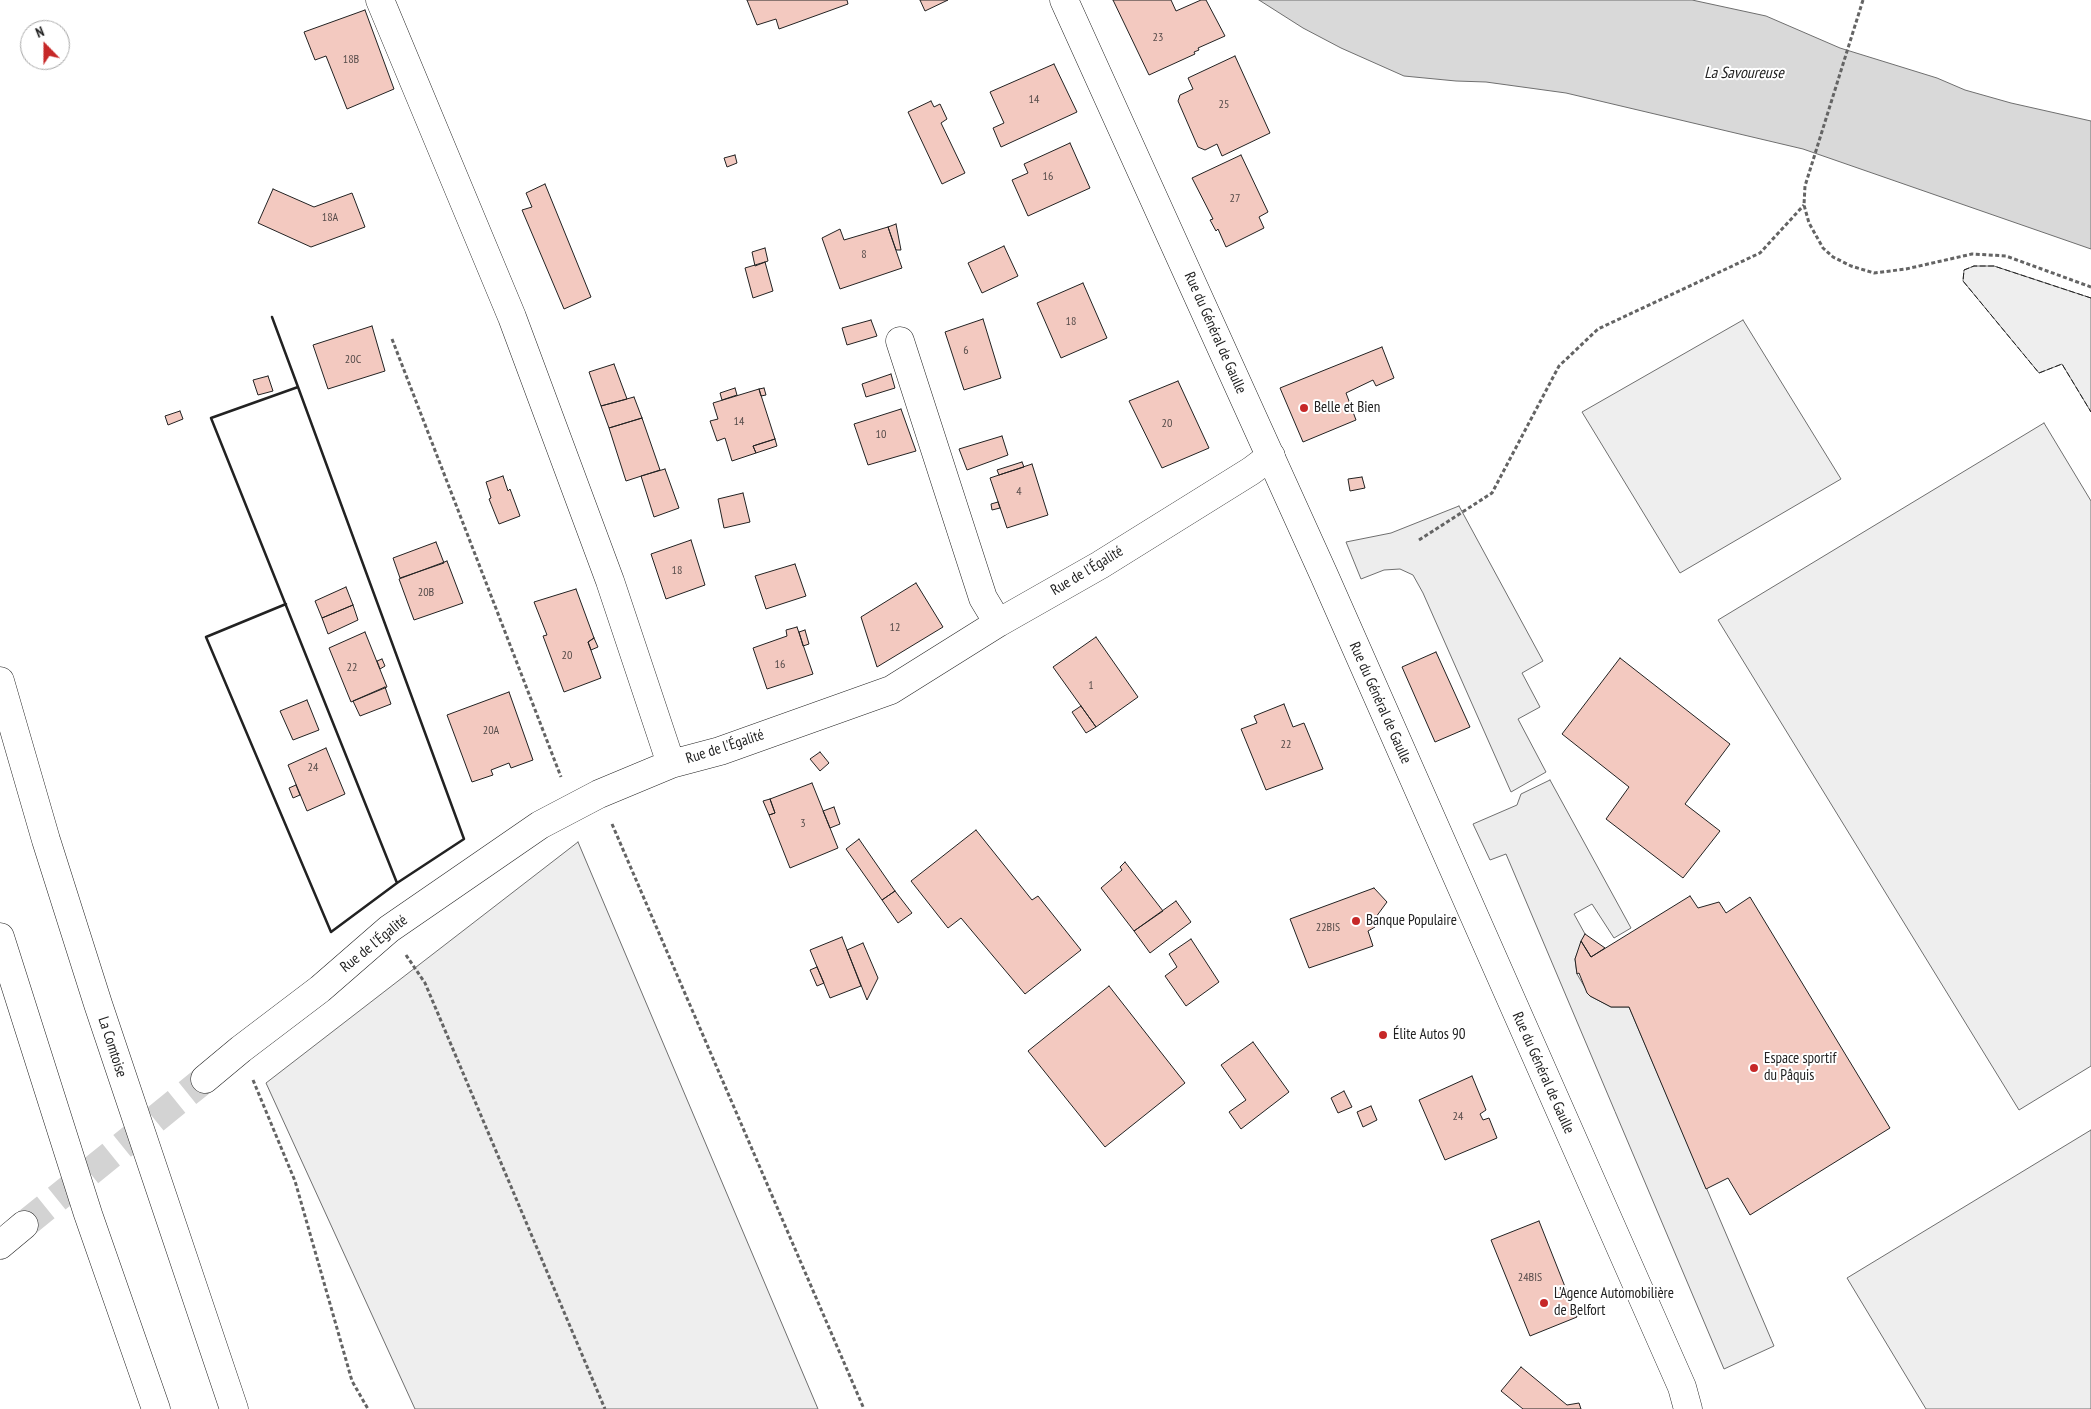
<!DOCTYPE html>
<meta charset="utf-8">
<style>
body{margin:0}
#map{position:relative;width:2091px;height:1409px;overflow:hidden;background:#fff;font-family:"PT Sans Narrow",sans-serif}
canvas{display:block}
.north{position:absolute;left:20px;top:20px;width:50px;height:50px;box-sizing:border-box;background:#fff;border:1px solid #a7a7a7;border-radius:50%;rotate:338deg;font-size:14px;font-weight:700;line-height:20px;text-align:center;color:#222}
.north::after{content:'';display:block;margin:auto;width:18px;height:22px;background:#c62828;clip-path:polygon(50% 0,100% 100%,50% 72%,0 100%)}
</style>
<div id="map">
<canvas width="2091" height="1409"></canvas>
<div class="north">N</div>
</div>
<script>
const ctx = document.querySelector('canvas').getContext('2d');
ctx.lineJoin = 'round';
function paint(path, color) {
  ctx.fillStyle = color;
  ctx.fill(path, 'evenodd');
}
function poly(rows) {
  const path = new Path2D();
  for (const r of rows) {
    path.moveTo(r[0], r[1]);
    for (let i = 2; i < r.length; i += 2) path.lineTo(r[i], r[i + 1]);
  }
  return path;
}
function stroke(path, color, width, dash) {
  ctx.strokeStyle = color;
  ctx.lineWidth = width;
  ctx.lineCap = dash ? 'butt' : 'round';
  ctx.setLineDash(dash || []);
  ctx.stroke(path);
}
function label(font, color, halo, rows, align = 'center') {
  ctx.font = font + ' "PT Sans Narrow",sans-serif';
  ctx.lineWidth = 4;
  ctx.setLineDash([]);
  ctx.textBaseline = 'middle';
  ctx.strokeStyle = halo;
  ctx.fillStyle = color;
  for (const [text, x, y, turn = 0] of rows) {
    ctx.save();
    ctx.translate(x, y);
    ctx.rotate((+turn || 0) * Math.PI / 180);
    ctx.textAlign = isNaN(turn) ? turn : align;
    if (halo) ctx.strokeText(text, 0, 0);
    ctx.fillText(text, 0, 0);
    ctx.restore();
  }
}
const green = poly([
 [1974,266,1994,266,2091,298,2091,412,2062,364,2039,373,1963,281,1964,270,1974,266],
 [1743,320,1841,479,1680,573,1582,412,1743,320],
 [2044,423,2091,501,2091,1066,2019,1110,1718,620,2044,423],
 [578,842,818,1409,415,1409,266,1083,578,842],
 [2091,1130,2091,1409,1926,1409,1847,1278,2091,1130]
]);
paint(green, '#eee');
stroke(green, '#6f6f6f', 1);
const parking = poly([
 [1459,506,1543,661,1522,673,1540,707,1518,719,1546,772,1511,792,1423,593,1413,575,1400,569,1384,570,1361,579,1346,542,1391,533,1459,506],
 [1550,780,1631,928,1614,938,1592,904,1574,914,1585,934,1575,959,1577,974,1590,996,1611,1007,1629,1007,1774,1346,1724,1369,1506,854,1490,860,1473,824,1517,805,1521,794,1550,780]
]);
paint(parking, '#ededed');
stroke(parking, '#6f6f6f', 1);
const water = poly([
 [1259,0,1692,0,1766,16,1840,48,1937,78,1965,90,2011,103,2091,121,2091,249,1803,149,1566,93,1486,82,1456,81,1404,76,1341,48,1303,28,1259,0]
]);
paint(water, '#d9d9d9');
stroke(water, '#6f6f6f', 1);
const building = poly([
 [747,0,847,0,848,4,779,29,776,19,757,25,747,0],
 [920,0,948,0,925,11,920,0],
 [1113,0,1171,0,1176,11,1201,0,1206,0,1225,36,1198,48,1199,50,1194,52,1195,54,1149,75,1113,0],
 [365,10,394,89,347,109,326,56,315,60,304,32,365,10],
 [1235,56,1270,133,1222,156,1217,144,1205,150,1198,147,1178,101,1180,95,1193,89,1188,78,1235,56],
 [1054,64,1077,112,1001,147,993,128,1004,123,990,92,1054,64],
 [931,101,934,107,940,104,947,119,941,123,965,173,942,184,908,112,931,101],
 [1070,143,1090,188,1028,216,1012,180,1028,173,1024,164,1070,143],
 [735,155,737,163,727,167,724,158,735,155],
 [1241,155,1268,212,1259,217,1264,228,1226,247,1218,229,1216,231,1210,220,1213,219,1192,178,1241,155],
 [545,184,591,297,564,309,522,210,532,207,526,193,545,184],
 [273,189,314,207,352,193,365,227,311,247,258,223,273,189],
 [896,224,901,250,896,250,888,227,896,224],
 [888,227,902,268,840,289,822,238,840,229,844,240,888,227],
 [1004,246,1018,276,982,293,968,263,1004,246],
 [765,248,768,261,755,266,752,252,765,248],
 [765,262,773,291,753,298,745,268,765,262],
 [1083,283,1107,338,1061,358,1037,303,1083,283],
 [983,319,1001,378,964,390,945,332,983,319],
 [871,320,877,336,847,345,842,328,871,320],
 [372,326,385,371,328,389,313,345,372,326],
 [1382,347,1394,378,1376,386,1373,380,1346,393,1356,420,1303,442,1280,388,1382,347],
 [614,364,627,399,601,406,589,372,614,364],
 [891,374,895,388,866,397,862,384,891,374],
 [268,376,273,391,258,395,253,380,268,376],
 [1178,381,1209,448,1162,468,1129,401,1178,381],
 [735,388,737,395,722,400,720,393,735,388],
 [764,388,766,395,761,396,759,389,764,388],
 [759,389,775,439,753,446,756,453,732,461,725,438,717,441,710,421,718,419,713,403,759,389],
 [634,397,642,418,609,428,601,406,634,397],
 [901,409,916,451,868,465,854,424,901,409],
 [180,411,183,419,168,425,165,416,180,411],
 [642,418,660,470,626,481,609,428,642,418],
 [1002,436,1008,455,967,470,959,449,1002,436],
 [775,439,777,446,756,453,753,446,775,439],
 [1022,462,1024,467,999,475,997,470,1022,462],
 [1032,464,1048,515,1007,528,990,478,1032,464],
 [665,469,679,508,654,517,641,476,665,469],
 [503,476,508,491,510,489,520,516,499,524,489,499,491,498,486,482,503,476],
 [1362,477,1365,488,1350,491,1348,479,1362,477],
 [743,493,750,522,724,528,718,499,743,493],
 [998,502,1000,508,992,510,991,504,998,502],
 [691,540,705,585,666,599,651,554,691,540],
 [436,542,444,563,400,578,393,558,436,542],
 [447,561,463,603,414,620,399,579,447,561],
 [795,564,806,596,766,609,755,576,795,564],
 [916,583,943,627,877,667,861,617,916,583],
 [346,587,353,605,322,618,315,601,346,587],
 [576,589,594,638,588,642,601,678,564,692,543,636,547,635,534,602,576,589],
 [353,605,358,620,328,634,322,618,353,605],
 [797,627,813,674,767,689,753,648,787,636,786,630,797,627],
 [805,630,809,644,803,646,799,632,805,630],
 [365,632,387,687,351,702,329,648,365,632],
 [1096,637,1138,697,1096,727,1053,667,1096,637],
 [594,638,598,647,591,650,588,642,594,638],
 [1436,652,1470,727,1435,742,1402,667,1436,652],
 [1620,658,1730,744,1685,804,1720,831,1683,878,1606,819,1629,787,1562,734,1620,658],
 [382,659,385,666,380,669,377,661,382,659],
 [385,687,391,704,360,716,353,701,385,687],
 [509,692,533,760,511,768,509,763,491,770,493,775,472,782,447,715,509,692],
 [307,700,319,730,293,740,280,711,307,700],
 [1284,704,1293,727,1304,723,1323,769,1266,790,1241,729,1257,723,1254,716,1284,704],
 [1081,706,1096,727,1086,733,1072,712,1081,706],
 [326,748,345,794,307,811,288,765,326,748],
 [820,752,829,763,820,771,810,759,820,752],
 [812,783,838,848,790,868,769,815,775,813,770,799,812,783],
 [296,785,300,795,293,798,289,788,296,785],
 [770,799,775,813,769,815,763,801,770,799],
 [834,807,840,824,830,828,823,811,834,807],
 [976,830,1032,900,1038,896,1081,950,1025,994,961,918,948,928,911,881,976,830],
 [859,839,895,891,882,900,846,849,859,839],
 [1125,862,1163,911,1134,931,1101,888,1122,870,1120,867,1125,862],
 [1374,888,1387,902,1373,921,1375,927,1368,931,1373,946,1309,968,1290,919,1374,888],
 [895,891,912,913,898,923,882,900,895,891],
 [1690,896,1698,908,1719,902,1726,913,1750,897,1890,1128,1750,1215,1728,1178,1706,1189,1629,1007,1611,1007,1590,996,1587,993,1579,973,1577,974,1575,959,1581,941,1591,957,1690,896],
 [1176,901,1191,922,1150,953,1134,931,1176,901],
 [1585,934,1605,948,1591,957,1581,941,1585,934],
 [842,937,861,986,830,998,810,950,842,937],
 [1191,939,1219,982,1186,1006,1165,976,1177,967,1169,954,1191,939],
 [863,943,878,978,867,1000,847,950,863,943],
 [817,967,824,983,817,986,810,970,817,967],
 [1109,986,1185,1083,1105,1147,1028,1051,1109,986],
 [1253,1042,1289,1092,1241,1129,1229,1112,1246,1100,1221,1065,1253,1042],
 [1472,1076,1486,1110,1480,1114,1483,1120,1489,1118,1497,1138,1445,1160,1419,1100,1472,1076],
 [1344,1091,1352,1107,1338,1113,1331,1098,1344,1091],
 [1371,1106,1377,1120,1363,1127,1357,1112,1371,1106],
 [1539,1221,1577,1317,1530,1336,1491,1240,1539,1221],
 [1521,1367,1567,1405,1579,1403,1581,1409,1523,1409,1501,1391,1521,1367]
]);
paint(building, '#f3c9c0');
stroke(building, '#222', 1);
stroke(poly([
 [24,1225,205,1079]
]), '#d3d3d3', 28, [28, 14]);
const minor = poly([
 [380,0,512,317,610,581,671,764],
 [900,341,983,598,998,623],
 [205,1079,241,1049,320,989,389,929,540,825,599,794,671,764,720,751,891,690,998,623,1100,565,1251,471,1271,456],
 [0,1245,24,1225]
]);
const major = poly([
 [1064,0,1324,575,1682,1387,1688,1409]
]);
const highway = poly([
 [0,681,46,840,98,1004,234,1409],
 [0,937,88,1214,156,1409]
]);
stroke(minor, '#222', 29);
stroke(major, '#222', 29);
stroke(highway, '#222', 29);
stroke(poly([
 [1863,0,1805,186,1804,205,1809,223,1823,248,1833,257,1851,266,1874,273,1906,269,1972,254,2006,256,2091,287],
 [392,339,561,777],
 [1419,540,1492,493,1559,366,1598,329,1760,253,1804,205],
 [612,824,864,1409],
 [406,955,425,983,605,1409],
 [253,1080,295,1181,352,1381,368,1409]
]), '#646464', 3, [4, 2.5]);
stroke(minor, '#fff', 28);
stroke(major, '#fff', 28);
stroke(highway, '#fff', 28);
stroke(poly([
 [2091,298,1994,266,1974,266,1964,270,1963,281,2039,373,2062,364,2091,412]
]), '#222', 1, [6, 2.5]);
stroke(poly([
 [272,317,298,387,211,418,397,883],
 [286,604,206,637,331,932,397,883,464,839,298,387]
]), '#222', 2.5);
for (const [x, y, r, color] of [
 [1304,408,5,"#c62828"],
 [1356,921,5,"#c62828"],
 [1383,1035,5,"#c62828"],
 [1754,1068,5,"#c62828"],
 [1544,1303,5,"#c62828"]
]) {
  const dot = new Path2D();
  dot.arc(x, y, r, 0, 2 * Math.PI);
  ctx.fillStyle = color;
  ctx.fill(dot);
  stroke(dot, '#fff', 2);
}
label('12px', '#564c4a', null, [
 ["23",1158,38],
 ["18B",351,60],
 ["14",1034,100],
 ["25",1224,105],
 ["16",1048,177],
 ["27",1235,199],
 ["18A",330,218],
 ["8",864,255],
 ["18",1071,322],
 ["6",966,351],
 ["20C",353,360],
 ["14",739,422],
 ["20",1167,424],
 ["10",881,435],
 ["4",1019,492],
 ["18",677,571],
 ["20B",426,593],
 ["12",895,628],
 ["20",567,656],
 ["16",780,665],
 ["22",352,668],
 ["1",1091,686],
 ["20A",491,731],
 ["22",1286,745],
 ["24",313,768],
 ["3",803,824],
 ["22BIS",1328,928],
 ["24",1458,1117],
 ["24BIS",1530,1278]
]);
label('15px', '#222', '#fff', [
 ["Rue du Général de Gaulle",1215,333,66],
 ["Rue de l'Égalité",1087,571,-31],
 ["Rue du Général de Gaulle",1380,703,66],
 ["Rue de l'Égalité",725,747,-18],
 ["Rue de l'Égalité",374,944,-39],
 ["La Comtoise",112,1047,72],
 ["Rue du Général de Gaulle",1543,1073,66]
]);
label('15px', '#222', '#fff', [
 ["Belle et Bien",1314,408],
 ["Banque Populaire",1366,921],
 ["Élite Autos 90",1393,1035],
 ["Espace sportif",1764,1059],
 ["du Pâquis",1764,1076],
 ["L'Agence Automobilière",1554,1294],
 ["de Belfort",1554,1311]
], 'left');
label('italic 16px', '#222', '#fff', [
 ["La Savoureuse",1744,73]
]);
</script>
